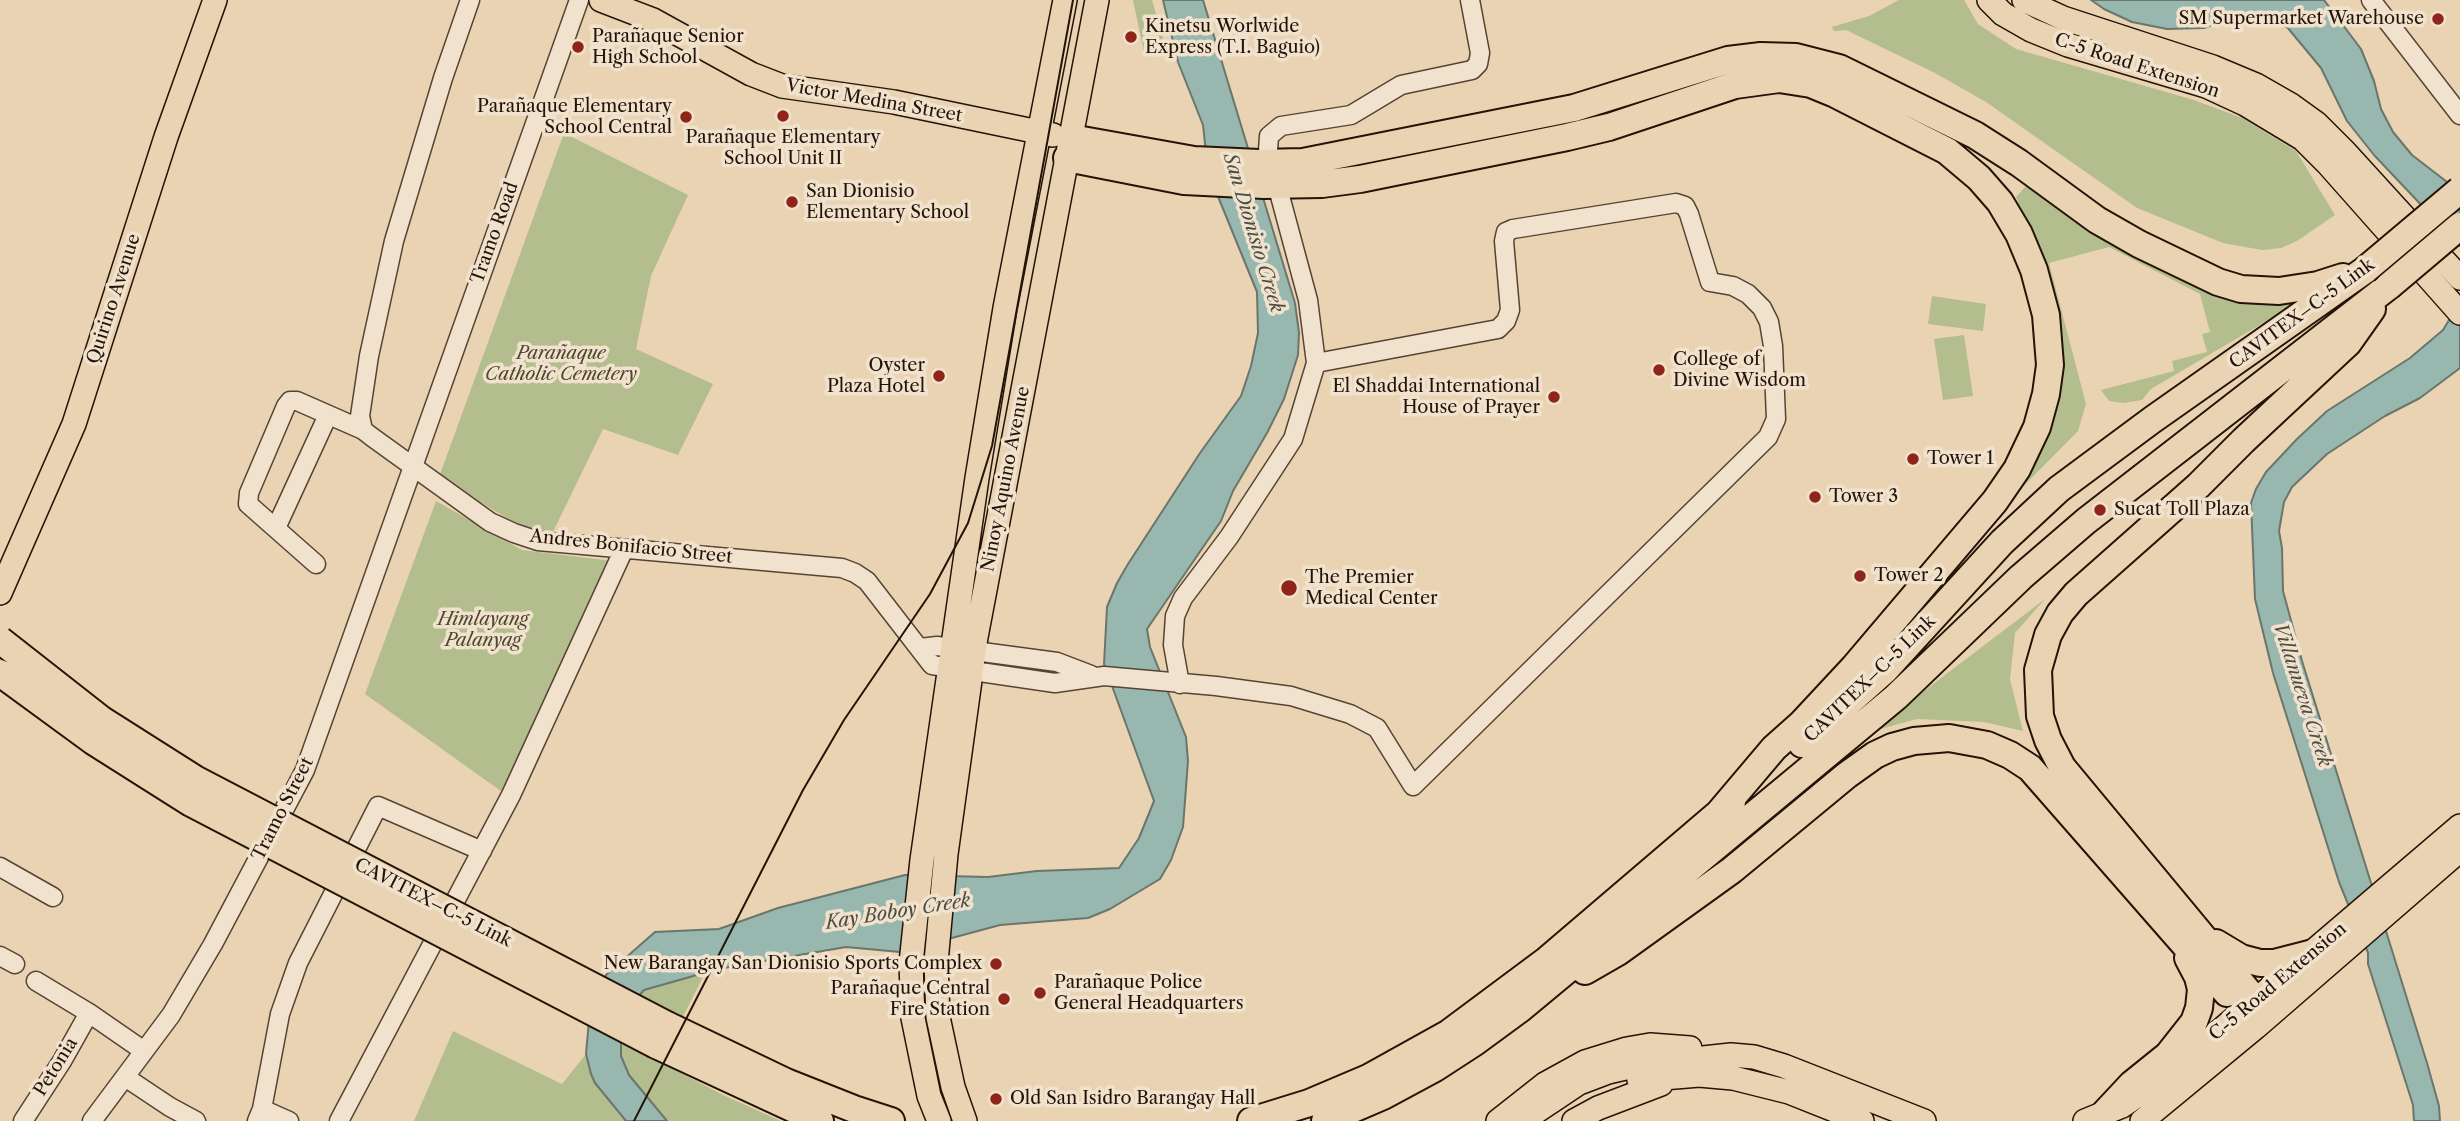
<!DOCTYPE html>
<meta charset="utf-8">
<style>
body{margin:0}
canvas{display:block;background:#ead3b3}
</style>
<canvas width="2460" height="1121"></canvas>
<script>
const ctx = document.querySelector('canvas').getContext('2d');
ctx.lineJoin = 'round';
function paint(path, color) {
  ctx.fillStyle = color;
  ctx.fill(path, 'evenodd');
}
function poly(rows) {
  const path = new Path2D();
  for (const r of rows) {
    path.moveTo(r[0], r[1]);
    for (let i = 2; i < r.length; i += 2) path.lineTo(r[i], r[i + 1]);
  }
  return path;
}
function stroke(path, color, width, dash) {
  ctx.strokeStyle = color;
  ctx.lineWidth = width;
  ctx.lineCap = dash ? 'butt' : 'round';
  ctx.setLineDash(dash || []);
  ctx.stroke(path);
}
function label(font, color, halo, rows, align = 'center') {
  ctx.font = font + ' "Libre Caslon Text",serif';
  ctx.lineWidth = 7;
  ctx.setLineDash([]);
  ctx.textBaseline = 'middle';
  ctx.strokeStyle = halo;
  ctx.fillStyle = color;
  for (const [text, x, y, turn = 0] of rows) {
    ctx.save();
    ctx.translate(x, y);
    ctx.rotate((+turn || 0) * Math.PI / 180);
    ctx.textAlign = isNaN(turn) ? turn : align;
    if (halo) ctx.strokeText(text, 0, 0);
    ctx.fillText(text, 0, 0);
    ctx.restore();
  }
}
paint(poly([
 [1133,0,1152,0,1163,38,1145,57],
 [1899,0,1964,0,1978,24,2016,49,2194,100,2242,118,2296,151,2335,215,2297,241,2281,248,2262,250,2223,243,2137,208,1986,102,1935,73,1846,30,1834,31,1832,27,1869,16],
 [564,133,688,195,651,276,636,349,713,384,678,455,603,429,553,532,542,532,510,520,439,477],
 [2027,185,2231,301,2261,303,2309,296,2151,389,2142,400,2124,403,2109,401,2101,390,2174,371,2172,361,2207,352,2202,334,2210,332,2200,294,2109,247,2049,263,2086,404,2078,431,1999,511,2046,431,2041,261,2016,197],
 [1932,296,1986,304,1983,331,1928,324],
 [1964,335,1973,396,1943,400,1934,339],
 [436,501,522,550,612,561,505,794,365,694],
 [2045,599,2015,633,2010,679,2023,731,1984,722,1917,719,1870,732],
 [705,973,660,1062,723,1095,781,1121,667,1121,629,1075,621,1056,621,1025,628,1008,644,990],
 [453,1031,562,1084,586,1054,587,1061,618,1113,626,1121,414,1121]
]), '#b4bd8e');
const water = poly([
 [1163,0,1203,0,1295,303,1299,333,1298,355,1284,399,1267,433,1233,491,1221,521,1147,629,1150,647,1186,737,1188,761,1183,827,1171,860,1160,879,1110,909,1088,918,1000,925,900,952,846,947,718,969,644,990,628,1008,621,1025,621,1056,629,1075,667,1121,626,1121,595,1083,591,1074,586,1054,590,1009,606,975,655,932,719,929,778,908,905,875,988,877,1037,871,1119,868,1139,838,1154,801,1104,664,1107,607,1117,583,1128,564,1200,453,1241,396,1251,366,1258,333,1257,292,1208,172,1203,125,1178,62,1163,0],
 [2091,0,2324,0,2361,49,2374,81,2381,109,2393,132,2412,155,2460,192,2460,246,2374,155,2347,121,2321,68,2287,27,2261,18,2235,17,2204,28,2167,29,2132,22,2104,9,2091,0],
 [2460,302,2460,368,2420,398,2385,416,2327,454,2292,487,2284,502,2279,531,2282,548,2283,591,2302,661,2427,1063,2439,1106,2440,1121,2414,1121,2413,1105,2368,964,2368,953,2339,882,2273,673,2255,599,2251,503,2256,489,2266,472,2297,439,2327,411,2410,358,2443,330,2460,302]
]);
paint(water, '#98b7ae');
stroke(water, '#6a766c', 2);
const minor = poly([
 [470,0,443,78,394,241,369,356,360,416,363,430,372,437,490,522,514,533,538,541,842,568,855,573,867,581,932,665,1055,683,1104,676,1216,686,1291,696,1350,714,1377,728,1413,786,1768,437,1776,419,1773,346,1769,322,1762,308,1748,294,1733,286,1710,282,1689,214,1685,206,1676,203,1513,229,1506,232,1504,241,1510,310,1506,321,1498,329,1316,363],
 [2371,0,2460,115],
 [1268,151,1269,136,1281,126,1351,115,1401,85,1472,70,1478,64,1480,53,1470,0],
 [276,528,328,415],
 [316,564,248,504,249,493,286,406,290,401,297,401,363,430],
 [920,648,937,646,1057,662,1091,675],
 [1180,684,1173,645,1175,616,1183,598,1229,537,1293,439,1316,363,1308,300,1280,196],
 [0,867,53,897],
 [0,956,15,964],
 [36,981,89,1013,144,1051],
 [125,1077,170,1107,196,1121],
 [262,1109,289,1121],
 [23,1121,62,1061,89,1013],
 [92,1121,171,1015,213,944,305,770,579,0],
 [257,1121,262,1109,280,1014,298,963,378,806,482,851],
 [339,1121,511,795,624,549]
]);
const major = poly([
 [601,0,653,20,751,74,782,86,894,102,1053,135],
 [1989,0,2003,14,2031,30,2068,45,2206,86,2245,104,2303,139,2327,163,2460,313],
 [2024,0,2063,18,2213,67,2256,85,2291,105,2316,123,2346,153,2460,278],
 [0,593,74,424,166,137,215,0],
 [1639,1080,1699,1075,1733,1078,1789,1092,1862,1121],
 [939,1121,929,1096,913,1018,911,963,922,860,977,478,1005,308,1065,0],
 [965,1121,953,1087,938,1017,936,962,946,854,976,637,1097,0],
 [1498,1121,1545,1084,1585,1062,1627,1049,1650,1045,1690,1048],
 [1522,1121,1579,1083,1608,1072,1638,1065,1731,1055,1754,1057,1784,1066,1924,1121],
 [1574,1121,1598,1108,1661,1084],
 [2085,1121,2122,1106,2173,1071,2460,826],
 [2142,1121,2256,1027,2460,850]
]);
const highway = poly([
 [1071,138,1194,160,1259,163,1303,162,1574,108,1728,60,1761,56,1796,57,1839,68,1975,135,2019,163,2097,220,2139,244,2218,282,2241,289,2279,291,2318,285,2343,277],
 [1067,158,1184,181,1264,185,1322,184,1360,179,1567,137,1609,127,1735,85,1779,79,1811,84,1833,93,1947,151,1979,178,2000,202,2019,234,2034,270,2046,315,2050,365,2046,394,2037,427,2017,469,1995,501,1855,666,1801,724,1774,748,1719,813],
 [1802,744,1885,670,2002,542,2059,489,2152,420,2365,270],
 [2216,943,2241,958,2260,963,2274,963,2313,953],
 [1585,971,1618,952,1732,870,1847,775,1875,755,1892,747,1914,741,1949,738,1987,745,2010,755,2030,768,2227,993],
 [2256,1001,2062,767,2048,740,2040,716,2038,670,2048,635,2060,613,2076,594,2198,486,2244,440,2348,343,2372,309],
 [667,1025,786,1082,854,1109,891,1121],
 [656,1045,820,1121],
 [2103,1115,2132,1084,2168,1055,2194,1022,2199,1008,2201,989,2198,977,2188,958],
 [1251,1121,1309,1103,1368,1078,1449,1033,1547,960,1732,802],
 [1325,1121,1383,1096,1435,1068,1475,1042,1520,1009,1896,697,2021,577,2086,521,2389,286]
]);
stroke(minor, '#564433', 21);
stroke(major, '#241408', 26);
stroke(highway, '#241408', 30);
stroke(minor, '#f1e2ce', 18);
stroke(major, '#ead3b3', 23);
stroke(highway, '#ead3b3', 26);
stroke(poly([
 [634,1121,803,790,844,720,930,594,968,523,992,446,1073,0]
]), '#241408', 2);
const highwayBridge = poly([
 [2365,270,2460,190],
 [2389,286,2460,226],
 [0,640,102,720,195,779,667,1025],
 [0,673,93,741,191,803,656,1045]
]);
stroke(highwayBridge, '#241408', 30, []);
stroke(highwayBridge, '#ead3b3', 26);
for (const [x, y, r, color] of [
 [2438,19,7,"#8f2418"],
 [1131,37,7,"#8f2418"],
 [578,47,7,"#8f2418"],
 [783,116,7,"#8f2418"],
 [686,117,7,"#8f2418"],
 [792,202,7,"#8f2418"],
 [1659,370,7,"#8f2418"],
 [939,376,7,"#8f2418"],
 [1554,397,7,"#8f2418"],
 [1913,459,7,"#8f2418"],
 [1815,497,7,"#8f2418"],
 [2100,510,7,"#8f2418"],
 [1860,576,7,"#8f2418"],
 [1289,588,9,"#8f2418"],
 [996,964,7,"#8f2418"],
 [1040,993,7,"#8f2418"],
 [1004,999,7,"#8f2418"],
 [996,1099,7,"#8f2418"]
]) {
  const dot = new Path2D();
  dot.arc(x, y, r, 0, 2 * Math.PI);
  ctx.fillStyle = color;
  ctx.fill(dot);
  stroke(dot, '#f1e2ce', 2.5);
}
label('18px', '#241408', '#f1e2ce', [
 ["SM Supermarket Warehouse",2424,19,"right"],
 ["Kinetsu Worlwide",1145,27],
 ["Express (T.I. Baguio)",1145,48],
 ["Parañaque Senior",592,37],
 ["High School",592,58],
 ["Parañaque Elementary",672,107,"right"],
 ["School Central",672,128,"right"],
 ["Parañaque Elementary",783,138,"center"],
 ["School Unit II",783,159,"center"],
 ["San Dionisio",806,192],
 ["Elementary School",806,213],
 ["College of",1673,360],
 ["Divine Wisdom",1673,381],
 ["Oyster",925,366,"right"],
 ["Plaza Hotel",925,387,"right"],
 ["El Shaddai International",1540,387,"right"],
 ["House of Prayer",1540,408,"right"],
 ["Tower 1",1927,459],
 ["Tower 3",1829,497],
 ["Sucat Toll Plaza",2114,510],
 ["Tower 2",1874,576],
 ["The Premier",1305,578],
 ["Medical Center",1305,599],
 ["New Barangay San Dionisio Sports Complex",982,964,"right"],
 ["Parañaque Police",1054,983],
 ["General Headquarters",1054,1004],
 ["Parañaque Central",990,989,"right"],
 ["Fire Station",990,1010,"right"],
 ["Old San Isidro Barangay Hall",1010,1099]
], 'left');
label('18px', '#241408', '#f1e2ce', [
 ["C-5 Road Extension",2137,66,18],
 ["Victor Medina Street",874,101,10],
 ["Tramo Road",495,233,-70],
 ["Quirino Avenue",114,299,-72],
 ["CAVITEX–C-5 Link",2302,314,-36],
 ["Ninoy Aquino Avenue",1006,479,-79],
 ["Andres Bonifacio Street",631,547,6],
 ["CAVITEX–C-5 Link",1870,679,-44],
 ["Tramo Street",283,809,-63],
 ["CAVITEX–C-5 Link",433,903,27],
 ["C-5 Road Extension",2278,982,-40],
 ["Petonia",56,1067,-58]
]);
label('italic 18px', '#4f4730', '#f1e2ce', [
 ["Parañaque",561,354],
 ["Catholic Cemetery",561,375],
 ["Himlayang",483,620],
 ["Palanyag",483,641]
]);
label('italic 19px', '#4d4d42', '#f1e2ce', [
 ["San Dionisio Creek",1253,233,73],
 ["Villanueva Creek",2302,695,72],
 ["Kay Boboy Creek",898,912,-9]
]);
</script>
